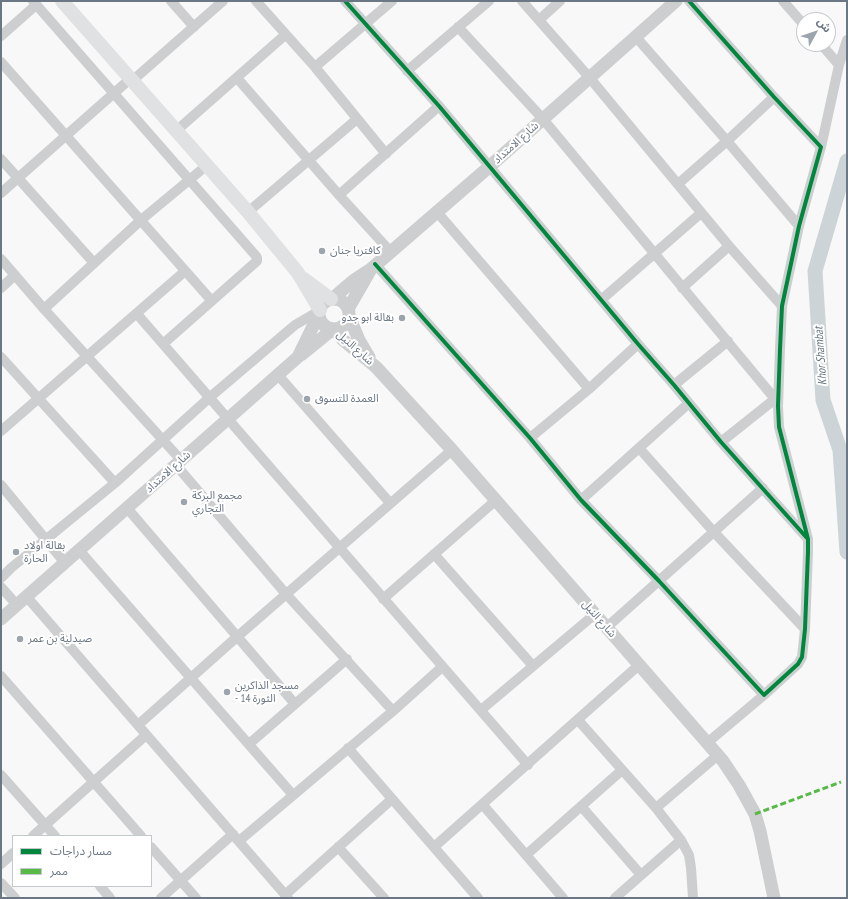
<!DOCTYPE html>
<meta charset="utf-8">
<style>
body{margin:0}
#map{position:relative;width:848px;height:899px;overflow:hidden;background:#f8f8f8;font-family:"PT Sans Narrow","Noto Sans Arabic",sans-serif}
canvas{display:block}
.frame{position:absolute;inset:0;border:2px solid #6b7785;pointer-events:none}
.legend{position:absolute;left:12px;top:835px;width:140px;height:52px;box-sizing:border-box;background:#fff;border:1px solid #c4c9ce;margin:0;padding:5px 7px;list-style:none;font-size:12px;color:#6b7785}
.legend li{display:flex;align-items:center;gap:8px;height:20px}
.legend b{width:20px;border:1px solid #c4c9ce}
.north{position:absolute;left:796px;top:12px;width:40px;height:40px;box-sizing:border-box;background:#fff;border:1px solid #c4c9ce;border-radius:50%;rotate:50deg;font-size:11px;font-weight:700;line-height:16px;text-align:center;color:#6b7785}
.north::after{content:'';display:block;margin:auto;width:14px;height:18px;background:#9ca4ad;clip-path:polygon(50% 0,100% 100%,50% 72%,0 100%)}
</style>
<div id="map">
<canvas width="848" height="899"></canvas>
<div class="frame"></div>
<ul class="legend">
<li><b style="height:5px;background:#00873e"></b>مسار دراجات</li>
<li><b style="height:5px;background:#58b947"></b>ممر</li>
</ul>
<div class="north">ش</div>
</div>
<script>
const ctx = document.querySelector('canvas').getContext('2d');
ctx.lineJoin = 'round';
function poly(rows) {
  const path = new Path2D();
  for (const r of rows) {
    if (r.length === 3) {
      path.moveTo(r[0] + r[2], r[1]);
      path.arc(r[0], r[1], r[2], 0, 2 * Math.PI);
      continue;
    }
    path.moveTo(r[0], r[1]);
    for (let i = 2; i < r.length; i += 2) path.lineTo(r[i], r[i + 1]);
  }
  return path;
}
function stroke(path, color, width, dash) {
  ctx.strokeStyle = color;
  ctx.lineWidth = width;
  ctx.lineCap = dash ? 'butt' : 'round';
  ctx.setLineDash(dash || []);
  ctx.stroke(path);
}
function label(font, color, halo, rows, align = 'center') {
  ctx.font = font + ' "PT Sans Narrow","Noto Sans Arabic",sans-serif';
  ctx.lineWidth = 4;
  ctx.setLineDash([]);
  ctx.textBaseline = 'middle';
  ctx.strokeStyle = halo;
  ctx.fillStyle = color;
  for (const [text, x, y, turn = 0] of rows) {
    ctx.save();
    ctx.translate(x, y);
    ctx.rotate((+turn || 0) * Math.PI / 180);
    ctx.textAlign = isNaN(turn) ? turn : align;
    if (halo) ctx.strokeText(text, 0, 0);
    ctx.fillText(text, 0, 0);
    ctx.restore();
  }
}
stroke(poly([
 [847,161,815,271,823,400,840,450,847,552]
]), '#cdd4d7', 15);
stroke(poly([
 [33,1,256,256,257,258,257,261,163,344],
 [171,1,194,27],
 [256,1,315,67,386,154],
 [345,1,439,106,638,344,674,385,721,442,807,538],
 [522,1,589,77,729,246,782,306],
 [783,1,804,25],
 [539,20,560,1],
 [458,27,543,119,775,399,778,405],
 [1,36,36,5],
 [636,37,727,141,799,226],
 [821,44,839,65],
 [1,62,211,300],
 [315,67,392,1],
 [407,71,489,1],
 [237,78,339,195,390,251],
 [132,81,223,1],
 [176,131,285,35],
 [821,147,839,65,847,40],
 [1,159,94,263],
 [678,184,727,141,774,97],
 [1,193,130,79],
 [339,195,439,106],
 [248,212,357,119],
 [437,212,589,389],
 [1,259,44,309,181,460],
 [375,264,530,438,581,500,659,581,764,695,798,664,802,657,805,629,808,552,808,539,779,427,778,406,780,349,782,306,799,226,821,147,774,97,689,1],
 [1,288,15,275],
 [682,288,729,246],
 [601,300,701,213],
 [44,309,141,220,206,166],
 [137,314,528,765],
 [1,357,115,483],
 [278,375,390,503],
 [674,385,728,341],
 [1,431,184,272],
 [530,438,589,389,638,344],
 [721,442,775,399],
 [639,448,713,531,805,629],
 [176,465,286,594,393,711],
 [1,485,65,563],
 [581,500,689,403],
 [127,508,295,704],
 [79,550,293,795],
 [434,554,533,666],
 [1,578,11,568,115,483,209,398,295,325,319,311],
 [1,587,17,605],
 [26,596,288,898],
 [383,599,495,501],
 [607,627,763,488],
 [1,676,141,836],
 [481,710,595,614],
 [578,720,656,808,681,840,689,855,691,868,693,898],
 [138,725,238,636,452,450],
 [707,743,764,695],
 [249,744,347,659],
 [348,748,478,898],
 [1,775,55,836],
 [483,805,563,898],
 [581,806,641,875],
 [656,808,718,755],
 [33,836,146,735],
 [239,841,393,711,442,667],
 [151,847,196,898],
 [338,847,384,898],
 [434,847,639,665],
 [526,855,622,770],
 [1,864,13,853],
 [1,883,15,898],
 [100,886,110,898],
 [285,895,392,799],
 [161,898,233,834],
 [615,898,681,840]
]), '#cdcecf', 10);
stroke(poly([
 [332,299,353,281,368,271],
 [334,314,15],
 [348,309,371,269,489,167,676,1],
 [349,316,359,340,369,357],
 [334,329,343,340,376,367,452,450,723,761,739,785,755,814,760,831,774,898],
 [301,355,333,329],
 [1,619,298,357,319,314]
]), '#cdcecf', 13);
stroke(poly([
 [62,1,248,212,298,273,320,310],
 [304,279,331,299]
]), '#e0e1e2', 14);
stroke(poly([
 [755,814,841,782]
]), '#58b947', 3, [6, 3]);
stroke(poly([
 [345,1,439,106,638,344,674,385,721,442,807,538],
 [375,264,530,438,581,500,659,581,764,695,798,664,802,657,805,629,808,552,808,539,779,427,778,406,780,349,782,306,799,226,821,147,774,97,689,1]
]), '#00873e', 4);
for (const [x, y, r, color] of [
 [322,251,4,"#9ca4ad"],
 [402,318,4,"#9ca4ad"],
 [307,399,4,"#9ca4ad"],
 [184,502,4,"#9ca4ad"],
 [16,552,4,"#9ca4ad"],
 [20,639,4,"#9ca4ad"],
 [227,692,4,"#9ca4ad"]
]) {
  const dot = new Path2D();
  dot.arc(x, y, r, 0, 2 * Math.PI);
  ctx.fillStyle = color;
  ctx.fill(dot);
  stroke(dot, '#fff', 1.5);
}
label('11px', '#6b7785', '#fff', [
 ["شارع الامتداد",516,143,-42],
 ["شارع النيل",355,348,42],
 ["شارع الامتداد",168,472,-42],
 ["شارع النيل",599,619,49]
]);
label('11px', '#6b7785', '#fff', [
 ["كافتريا جنان",330,251],
 ["بقالة ابو جدو",394,318,"right"],
 ["العمدة للتسوق",315,399],
 ["مجمع البركة",192,496],
 ["التجاري",192,509],
 ["بقالة اولاد",24,546],
 ["الحارة",24,559],
 ["صيدلية بن عمر",28,639],
 ["مسجد الذاكرين",235,686],
 ["- الثورة 14",235,699]
], 'left');
label('italic 12px', '#677780', '#fff', [
 ["Khor Shambat",821,356,-94]
]);
</script>
